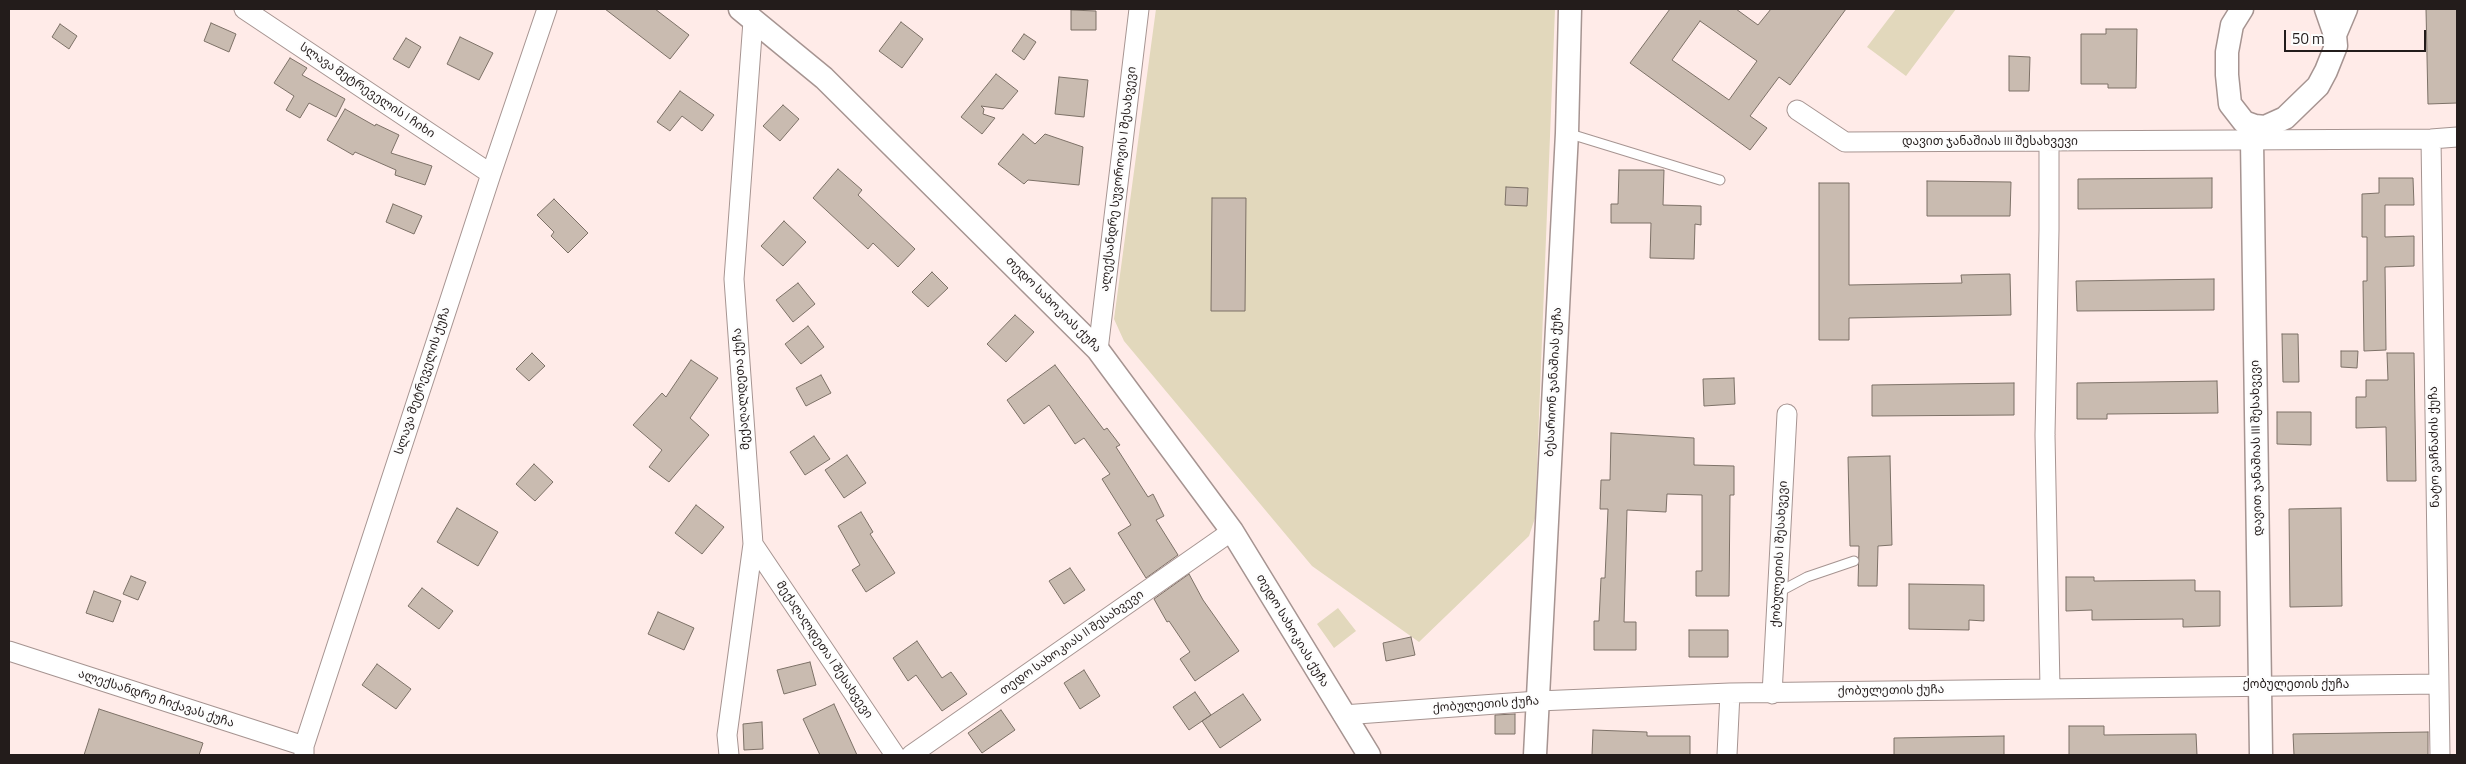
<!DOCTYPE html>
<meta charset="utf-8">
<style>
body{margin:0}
#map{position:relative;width:2466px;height:764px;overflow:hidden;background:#ffebe8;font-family:"Titillium Web",sans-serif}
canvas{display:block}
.frame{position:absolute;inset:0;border:10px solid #231c1b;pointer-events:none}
.scale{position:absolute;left:2284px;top:30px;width:142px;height:22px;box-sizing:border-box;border:2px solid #231c1b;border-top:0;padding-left:6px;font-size:15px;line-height:18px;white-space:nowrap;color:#231c1b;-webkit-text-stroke:4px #fdfdfd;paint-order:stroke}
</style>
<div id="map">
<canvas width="2466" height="764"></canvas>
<div class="frame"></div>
<div class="scale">50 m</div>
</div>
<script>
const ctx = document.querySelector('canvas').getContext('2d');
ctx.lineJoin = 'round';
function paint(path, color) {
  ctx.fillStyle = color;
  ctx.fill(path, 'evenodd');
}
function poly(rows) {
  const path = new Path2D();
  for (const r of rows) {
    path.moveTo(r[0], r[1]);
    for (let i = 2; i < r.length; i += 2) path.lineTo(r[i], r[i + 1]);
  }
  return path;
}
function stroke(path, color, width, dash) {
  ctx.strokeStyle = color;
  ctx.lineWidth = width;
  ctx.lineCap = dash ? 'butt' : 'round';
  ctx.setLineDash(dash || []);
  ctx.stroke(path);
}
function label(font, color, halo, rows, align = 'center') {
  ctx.font = font + ' "Titillium Web","Noto Sans Georgian",sans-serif';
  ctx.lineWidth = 4.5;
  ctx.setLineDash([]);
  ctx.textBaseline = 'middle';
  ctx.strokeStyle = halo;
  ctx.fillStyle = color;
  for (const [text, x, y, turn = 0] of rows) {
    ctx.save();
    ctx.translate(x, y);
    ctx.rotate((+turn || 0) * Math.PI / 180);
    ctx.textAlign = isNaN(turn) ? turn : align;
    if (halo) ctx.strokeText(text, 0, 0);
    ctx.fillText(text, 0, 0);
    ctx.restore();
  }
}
paint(poly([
 [1156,9,1555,9,1535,518,1529,536,1419,642,1312,566,1124,341,1114,319],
 [1896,9,1956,9,1906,76,1867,47],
 [1338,608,1356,631,1334,648,1317,624]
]), '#e2d8bc');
const building = poly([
 [605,9,655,9,689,35,670,59,605,9],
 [1670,9,1736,9,1758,25,1771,9,1846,9,1790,85,1779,77,1750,116,1767,128,1750,150,1630,63,1670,9],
 [1700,21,1757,61,1729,100,1672,60,1700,21],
 [2426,9,2457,9,2457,103,2428,104,2426,9],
 [1071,10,1096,11,1096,30,1071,30,1071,10],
 [901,22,923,39,902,68,879,51,901,22],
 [211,23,236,34,229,52,204,41,211,23],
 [60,24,77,36,69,49,52,37,60,24],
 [2106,29,2137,29,2136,88,2108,88,2108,84,2081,84,2081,34,2106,34,2106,29],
 [1024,34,1036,42,1024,60,1012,51,1024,34],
 [460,37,493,53,479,80,447,64,460,37],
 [406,38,421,47,409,68,393,59,406,38],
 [2009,56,2030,57,2029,91,2009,91,2009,56],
 [290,58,307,68,302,75,345,99,336,117,309,103,300,118,286,110,294,96,274,83,290,58],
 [996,74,1018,91,1003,109,981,106,984,109,983,114,995,118,982,134,961,117,996,74],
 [1059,77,1088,80,1084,117,1055,114,1059,77],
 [680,91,714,115,702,131,682,116,670,131,657,122,680,91],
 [783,105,799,119,780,141,763,126,783,105],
 [345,109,375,126,376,124,399,135,391,153,432,166,425,185,395,175,396,170,355,152,353,155,327,140,345,109],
 [1023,134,1035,144,1045,134,1083,147,1079,185,1028,180,1024,184,998,164,1023,134],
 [838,169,862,190,858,195,915,249,898,267,873,243,868,249,813,198,838,169],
 [1619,170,1664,170,1663,205,1701,206,1701,225,1695,224,1694,259,1650,258,1651,223,1611,223,1611,204,1618,204,1619,170],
 [2212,178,2212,208,2078,209,2078,179,2212,178],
 [2379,178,2413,178,2414,205,2385,205,2385,237,2414,236,2414,266,2385,267,2386,350,2364,351,2363,281,2367,281,2367,237,2362,237,2362,194,2379,193,2379,178],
 [1927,181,2011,182,2010,216,1927,216,1927,181],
 [1819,183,1849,183,1849,285,1962,283,1961,275,2010,274,2011,315,1849,318,1849,340,1819,340,1819,183],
 [1506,187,1528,188,1527,206,1505,205,1506,187],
 [1212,198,1246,198,1245,311,1211,311,1212,198],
 [554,199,588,233,568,253,551,236,554,232,537,215,554,199],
 [393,204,422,216,414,234,386,222,393,204],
 [784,221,806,242,783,266,761,246,784,221],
 [932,272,948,288,928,307,912,292,932,272],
 [2214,279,2214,310,2077,311,2076,281,2214,279],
 [798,283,815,304,793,322,776,300,798,283],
 [1015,315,1034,332,1006,362,987,344,1015,315],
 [808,326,824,347,801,364,785,344,808,326],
 [2282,334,2298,334,2299,382,2283,382,2282,334],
 [2341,351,2358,351,2357,368,2341,367,2341,351],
 [532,353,545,366,529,381,516,369,532,353],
 [2387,353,2414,353,2416,481,2387,481,2386,427,2356,428,2356,397,2366,397,2366,380,2388,380,2387,353],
 [691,360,718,378,690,418,709,435,669,482,649,467,662,450,633,425,662,393,666,397,691,360],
 [1055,365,1104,430,1107,428,1120,445,1116,447,1148,497,1153,494,1164,516,1156,520,1178,555,1146,578,1118,533,1131,525,1102,479,1110,474,1084,438,1075,444,1049,405,1024,424,1007,400,1055,365],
 [821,375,831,393,806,406,796,388,821,375],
 [1734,378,1735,404,1704,406,1703,379,1734,378],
 [2217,381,2218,413,2107,414,2107,419,2077,419,2077,383,2217,381],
 [2014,383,2014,415,1872,416,1872,385,2014,383],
 [2277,412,2311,412,2311,445,2277,444,2277,412],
 [1611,433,1694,438,1694,465,1734,466,1734,495,1730,495,1729,596,1696,596,1696,571,1702,571,1702,495,1667,494,1666,512,1627,510,1624,622,1636,622,1636,650,1594,650,1594,621,1599,621,1601,578,1605,578,1608,509,1600,509,1601,480,1610,480,1611,433],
 [814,436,830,459,805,475,790,452,814,436],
 [847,455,866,483,844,498,825,470,847,455],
 [1890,456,1892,545,1878,546,1877,586,1858,586,1859,546,1850,546,1848,457,1890,456],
 [534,464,553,482,535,501,516,484,534,464],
 [696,505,724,527,702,554,675,533,696,505],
 [457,508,498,532,478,566,437,542,457,508],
 [2341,508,2342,606,2290,607,2289,509,2341,508],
 [861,512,873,532,870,534,895,573,866,592,852,570,860,565,838,526,861,512],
 [1070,568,1085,590,1064,604,1049,581,1070,568],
 [1189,574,1203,600,1239,651,1195,681,1180,659,1190,652,1169,621,1167,622,1154,599,1189,574],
 [131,576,146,582,138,600,123,594,131,576],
 [2066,577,2094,577,2094,581,2195,580,2195,591,2220,591,2220,626,2183,627,2183,619,2092,620,2092,610,2066,611,2066,577],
 [1909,584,1984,585,1984,621,1969,620,1969,630,1909,629,1909,584],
 [422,588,453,611,439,629,408,606,422,588],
 [94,591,121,601,113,622,86,613,94,591],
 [658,612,694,628,684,650,648,634,658,612],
 [1689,630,1728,630,1728,657,1689,657,1689,630],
 [1411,637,1415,655,1386,661,1383,643,1411,637],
 [917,641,942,678,951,672,967,694,942,711,916,675,908,681,893,658,917,641],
 [810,662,816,685,784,694,777,670,810,662],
 [377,664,411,689,396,709,362,685,377,664],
 [1084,670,1100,696,1080,709,1064,683,1084,670],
 [1195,692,1211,715,1189,730,1173,707,1195,692],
 [1243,694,1261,720,1220,748,1202,721,1243,694],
 [834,704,857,755,820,755,803,719,834,704],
 [99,709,203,743,199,755,84,755,99,709],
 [1001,710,1015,730,982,753,968,733,1001,710],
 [1515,714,1515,734,1495,734,1495,715,1515,714],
 [762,722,763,749,744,750,743,724,762,722],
 [2069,726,2104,726,2104,735,2196,734,2197,755,2069,755,2069,726],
 [1593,730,1647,732,1647,736,1690,736,1690,755,1592,755,1593,730],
 [2428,732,2428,755,2294,755,2293,734,2428,732],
 [2004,736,2004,755,1894,755,1894,738,2004,736]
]);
paint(building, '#c9bbb0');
stroke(building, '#7d7167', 1);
const service = poly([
 [1567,133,1720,180],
 [1777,593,1807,577,1854,561]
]);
const minor = poly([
 [244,9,491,174],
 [1797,110,1845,142,2431,139,2457,137],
 [2431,139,2440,755],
 [2049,142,2049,230,2045,435,2050,688],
 [1098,350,1139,9],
 [753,544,895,755],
 [9,651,304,746],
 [1772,694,1787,414],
 [1343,715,1538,701,1730,693,2439,684],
 [304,755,304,746,491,174,547,9],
 [729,755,727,735,753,544,734,279,753,21],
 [911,755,1232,531],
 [1727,755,1730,693]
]);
const tertiary = poly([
 [740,9,824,78,1098,350,1232,531,1369,755],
 [2242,9,2232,25,2227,52,2227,75,2230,104,2244,122,2255,126,2265,127,2285,118,2318,86,2326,71,2336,46,2335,35,2326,9],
 [2335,35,2346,9],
 [2252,140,2261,755],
 [1535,755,1567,133,1570,9]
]);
stroke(service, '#a69491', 11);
stroke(minor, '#a69491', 21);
stroke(tertiary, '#a69491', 25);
stroke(service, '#fff', 9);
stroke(minor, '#fff', 19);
stroke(tertiary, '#fff', 22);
label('12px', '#231c1b', '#fdfdfd', [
 ["სლავა მეტრეველის I ჩიხი",367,91,34],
 ["დავით ჯანაშიას III შესახვევი",1990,142],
 ["ალექსანდრე სუვოროვის I შესახვევი",1119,179,-83],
 ["თედო სახოკიას ქუჩა",1053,305,45],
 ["სლავა მეტრეველის ქუჩა",423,381,-72],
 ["ბესარიონ ჯანაშიას ქუჩა",1554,382,-87],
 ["მექაღალდეთა ქუჩა",742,389,-94],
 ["ნატო ვაჩნაძის ქუჩა",2435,447,-91],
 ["დავით ჯანაშიას III შესახვევი",2257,448,-91],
 ["ქობულეთის I შესახვევი",1780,554,-87],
 ["თედო სახოკიას ქუჩა",1292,631,59],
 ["თედო სახოკიას II შესახვევი",1072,643,-35],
 ["მექაღალდეთა I შესახვევი",824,650,56],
 ["ქობულეთის ქუჩა",2296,685],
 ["ქობულეთის ქუჩა",1891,691,-1],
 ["ალექსანდრე ჩიქავას ქუჩა",156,699,18],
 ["ქობულეთის ქუჩა",1486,705,-4]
]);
</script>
